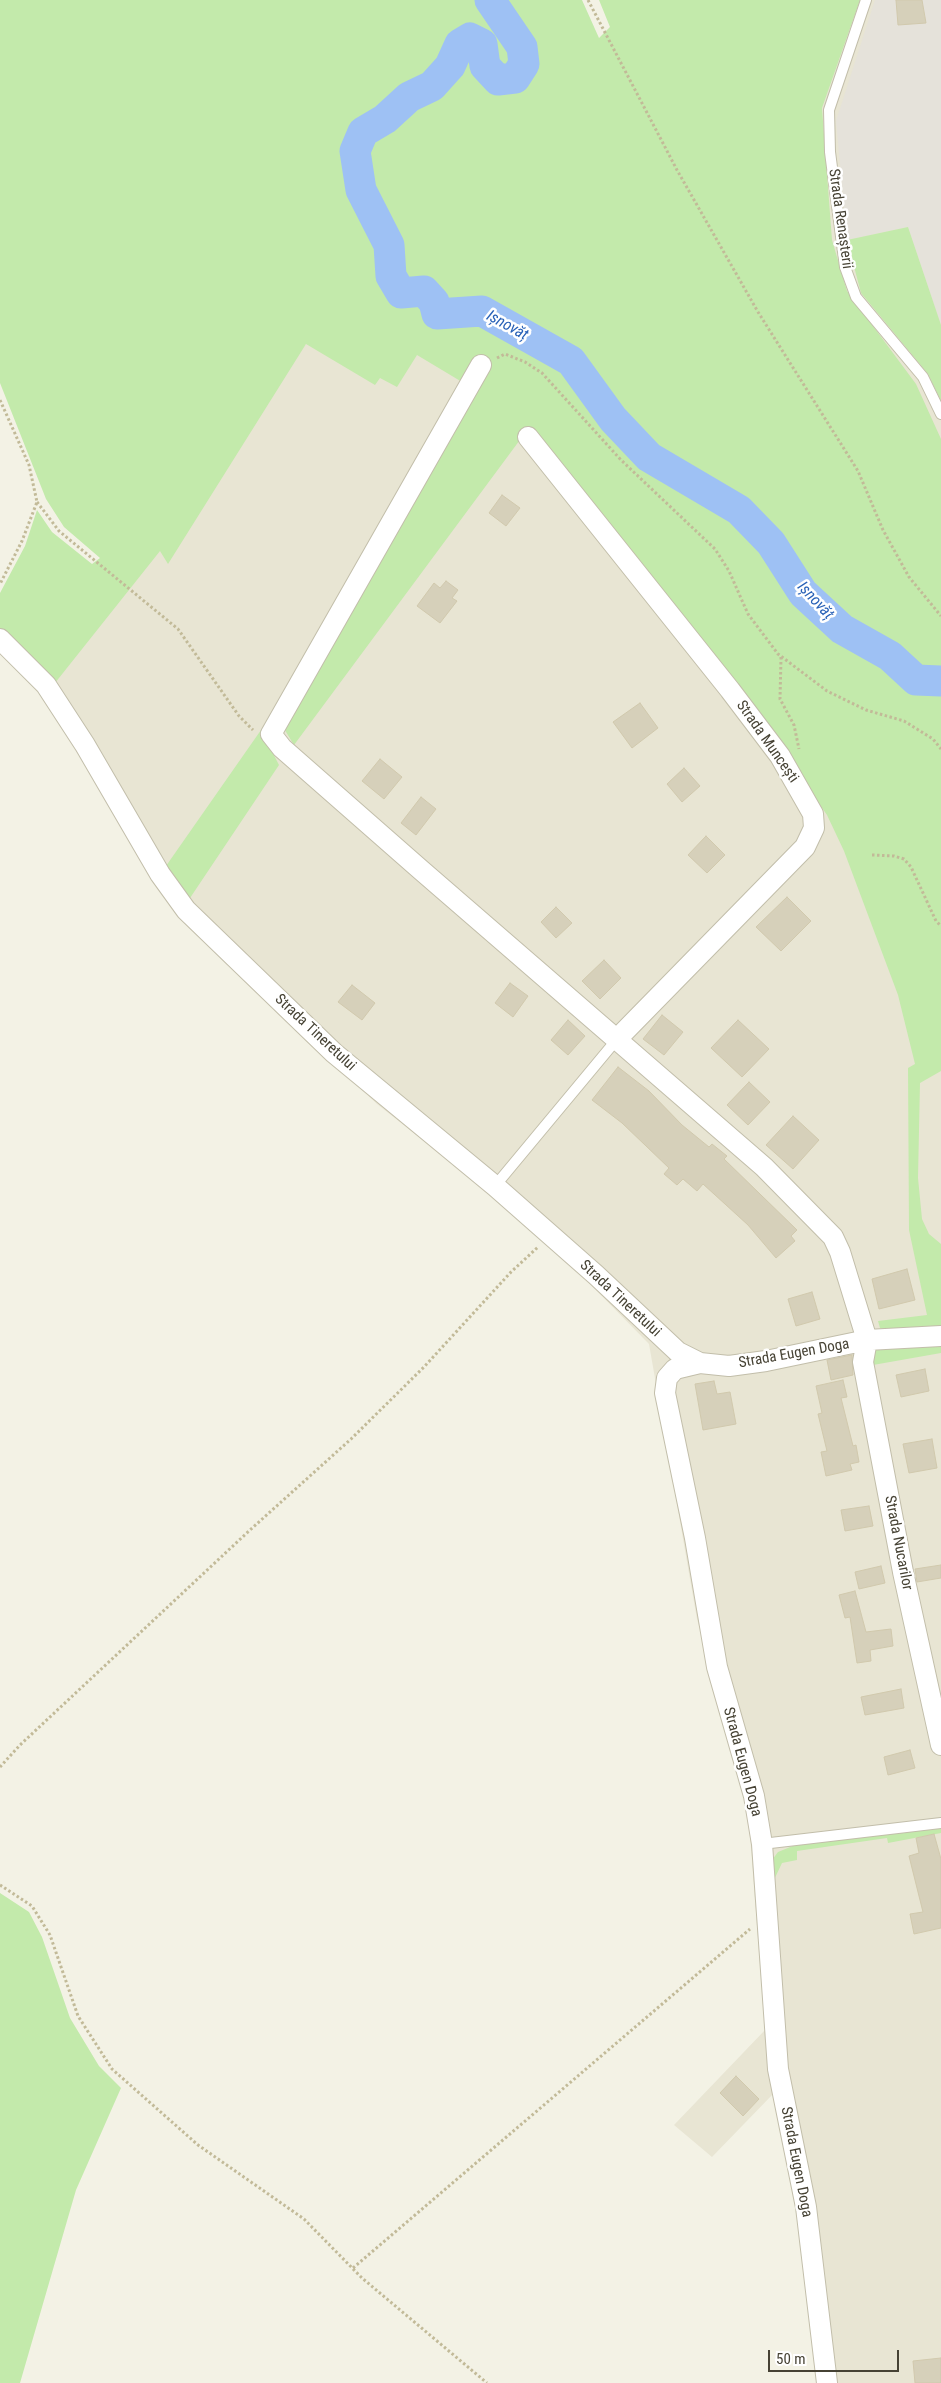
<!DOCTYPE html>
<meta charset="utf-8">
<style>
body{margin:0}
#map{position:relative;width:941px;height:2383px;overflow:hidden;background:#f3f2e5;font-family:"Roboto Condensed",sans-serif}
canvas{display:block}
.scale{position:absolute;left:768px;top:2350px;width:131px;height:22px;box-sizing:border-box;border:2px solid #464234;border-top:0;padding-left:6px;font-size:15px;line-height:18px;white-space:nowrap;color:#464234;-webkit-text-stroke:4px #fff;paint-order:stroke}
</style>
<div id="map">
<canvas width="941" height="2383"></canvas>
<div class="scale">50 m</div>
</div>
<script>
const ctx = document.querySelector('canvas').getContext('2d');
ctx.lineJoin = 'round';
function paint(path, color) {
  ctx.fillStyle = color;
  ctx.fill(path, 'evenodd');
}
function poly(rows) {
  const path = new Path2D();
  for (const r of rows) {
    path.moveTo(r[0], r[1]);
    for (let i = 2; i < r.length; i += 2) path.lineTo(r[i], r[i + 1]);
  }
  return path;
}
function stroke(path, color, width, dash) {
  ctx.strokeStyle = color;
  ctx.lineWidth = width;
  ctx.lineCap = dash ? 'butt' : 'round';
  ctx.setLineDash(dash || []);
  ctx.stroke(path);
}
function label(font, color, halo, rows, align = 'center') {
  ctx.font = font + ' "Roboto Condensed",sans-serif';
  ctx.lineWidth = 5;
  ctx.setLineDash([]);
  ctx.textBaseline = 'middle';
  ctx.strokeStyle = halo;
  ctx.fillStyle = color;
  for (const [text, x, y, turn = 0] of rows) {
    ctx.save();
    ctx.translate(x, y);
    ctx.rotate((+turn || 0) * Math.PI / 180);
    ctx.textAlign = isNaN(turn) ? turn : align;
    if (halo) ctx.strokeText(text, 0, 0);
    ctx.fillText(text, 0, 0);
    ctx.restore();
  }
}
paint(poly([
 [636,0,941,0,941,2383,817,2383,802,2234,773,2094,712,2157,674,2125,765,2030,747,1796,697,1619,649,1344,538,1231,377,1104,179,917,0,614,97,562]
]), '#e8e5d3');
paint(poly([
 [875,0,941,0,941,325,908,227,847,240,836,121]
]), '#e5e2da');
paint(poly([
 [0,0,582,0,599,38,610,27,599,0,860,0,822,108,832,240,847,291,916,384,941,439,941,1071,920,1083,918,1178,922,1219,929,1234,941,1244,941,1330,900,1334,880,1328,878,1321,927,1315,909,1230,908,1068,915,1064,898,995,844,851,827,815,804,782,528,429,294,745,283,727,462,382,417,355,397,387,380,378,375,385,306,344,168,564,160,551,55,683,0,631,0,593,25,546,37,510,52,532,92,564,100,558,64,527,46,499,0,383],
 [908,227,941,325,941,401,928,374,861,293,847,240],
 [261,730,279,765,188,901,166,866],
 [941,1340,941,1353,873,1365,872,1348],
 [941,1826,941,1833,888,1843,887,1838,797,1851,797,1860,782,1863,773,1882,772,1860,778,1852,795,1845],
 [0,1893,29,1912,42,1937,70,2018,99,2066,121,2088,76,2190,20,2383,0,2383]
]), '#c3eaab');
stroke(poly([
 [490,0,522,47,524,64,515,78,498,80,485,66,482,44,470,38,460,44,450,66,432,86,409,97,385,119,363,132,355,151,361,190,389,245,391,276,401,293,424,291,434,302,437,314,482,311,571,361,613,419,649,457,739,510,771,543,803,593,842,629,890,656,916,680,941,681]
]), '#9ec1f4', 31);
const building = poly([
 [896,0,922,0,926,23,898,25,896,0],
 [502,495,520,508,506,526,489,513,502,495],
 [446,581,458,590,452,598,457,601,440,623,417,606,434,583,440,588,446,581],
 [640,703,658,728,632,748,613,722,640,703],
 [380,759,402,777,384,799,362,781,380,759],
 [684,768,700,786,682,802,667,784,684,768],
 [421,797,436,809,416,835,401,823,421,797],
 [706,836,725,855,707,873,688,855,706,836],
 [787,897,811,921,781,951,756,927,787,897],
 [556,907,572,923,556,938,541,922,556,907],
 [604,960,621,978,600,999,582,981,604,960],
 [510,983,528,996,513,1017,495,1003,510,983],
 [352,985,375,1003,362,1020,338,1002,352,985],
 [662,1015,683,1032,664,1055,643,1039,662,1015],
 [568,1020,585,1036,568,1055,551,1040,568,1020],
 [738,1020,769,1049,742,1077,711,1048,738,1020],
 [618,1067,649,1091,682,1125,709,1147,712,1144,727,1156,724,1159,797,1230,791,1236,795,1241,776,1258,748,1225,703,1184,697,1191,683,1179,677,1185,664,1174,669,1168,622,1123,592,1100,618,1067],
 [749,1082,770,1102,748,1125,727,1105,749,1082],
 [793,1116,819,1140,793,1169,766,1145,793,1116],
 [907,1269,915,1300,879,1309,872,1279,907,1269],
 [812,1292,820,1319,796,1326,788,1299,812,1292],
 [852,1355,853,1375,831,1380,827,1360,852,1355],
 [925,1369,929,1391,901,1397,896,1375,925,1369],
 [843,1380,847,1397,841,1398,853,1446,856,1445,859,1462,850,1464,852,1470,826,1476,821,1452,827,1451,818,1414,822,1413,816,1386,843,1380],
 [714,1381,717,1394,730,1392,736,1424,703,1430,695,1384,714,1381],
 [932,1439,937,1468,909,1473,903,1444,932,1439],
 [869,1506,873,1526,845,1531,841,1510,869,1506],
 [941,1565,941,1578,917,1582,915,1569,941,1565],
 [881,1566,885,1583,859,1589,855,1572,881,1566],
 [855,1591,866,1632,891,1629,893,1646,870,1650,871,1661,857,1663,850,1617,845,1618,839,1595,855,1591],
 [901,1689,904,1708,865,1715,861,1697,901,1689],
 [910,1750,915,1768,888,1775,884,1757,910,1750],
 [934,1834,941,1859,941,1928,914,1934,910,1914,923,1912,909,1856,919,1853,916,1838,934,1834],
 [736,2076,759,2099,743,2116,720,2093,736,2076],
 [941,2358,941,2383,915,2383,913,2361,941,2358]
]);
paint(building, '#d6d0ba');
stroke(building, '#d1c9ad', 1);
const lane = poly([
 [866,0,829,110,830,152,845,267,856,297,923,377,941,414],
 [495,1186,618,1038],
 [762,1844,941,1823]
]);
const street = poly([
 [481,365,271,734,282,748,421,870,764,1167,833,1237,840,1252,867,1340,863,1362,903,1572,941,1745],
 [528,437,730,690,780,756,813,814,814,828,805,847,618,1038],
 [0,639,46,685,85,745,160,874,186,910,334,1053,495,1186,596,1275,678,1352,700,1363],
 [827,2383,806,2207,778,2069,762,1844,754,1796,717,1667,695,1538,665,1393,667,1378,675,1369,700,1363,729,1366,766,1361,867,1340,941,1336]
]);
stroke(lane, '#c2beaa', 12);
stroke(street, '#c2beaa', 22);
stroke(poly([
 [588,0,677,170,758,312,858,471,883,530,909,577,941,616],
 [497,358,505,354,525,362,542,373,621,460,715,549,729,571,748,614,778,654,827,691,866,710,904,721,933,739,941,749],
 [0,400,29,465,37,502,22,541,0,584],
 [37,502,59,531,178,629,239,716,253,730],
 [781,657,780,699,794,725,799,749],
 [872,855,894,856,904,859,911,867,936,921,941,926],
 [0,1767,20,1745,250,1530,351,1439,424,1367,511,1272,538,1247],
 [0,1885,32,1906,50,1935,78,2016,112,2069,198,2145,304,2219,362,2278,487,2383],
 [353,2268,750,1929]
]), '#c2ba98', 3, [2.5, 2.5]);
stroke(lane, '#fff', 10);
stroke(street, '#fff', 20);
label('15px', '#464234', '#fff', [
 ["Strada Renașterii",840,219,82],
 ["Strada Muncești",767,742,55],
 ["Strada Tineretului",315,1033,43],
 ["Strada Tineretului",620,1299,43],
 ["Strada Eugen Doga",794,1354,-10],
 ["Strada Nucarilor",898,1543,79],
 ["Strada Eugen Doga",742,1762,75],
 ["Strada Eugen Doga",796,2162,79]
]);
label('italic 16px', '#2861b7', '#fff', [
 ["Ișnovăț",507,326,29],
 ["Ișnovăț",815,601,47]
]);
</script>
